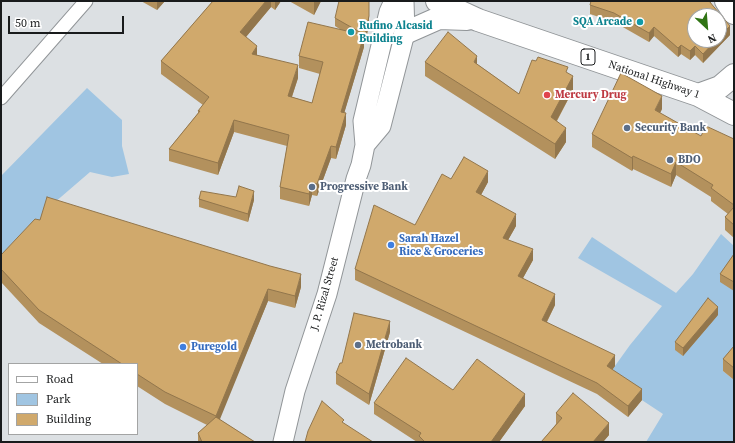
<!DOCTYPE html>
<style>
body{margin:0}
#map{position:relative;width:735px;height:443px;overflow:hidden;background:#dce0e3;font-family:"Source Serif 4",serif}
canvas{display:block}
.frame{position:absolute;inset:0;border:2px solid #191b1c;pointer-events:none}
.legend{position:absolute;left:8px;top:363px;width:130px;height:72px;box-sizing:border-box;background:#fff;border:1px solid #a3a4a4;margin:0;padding:5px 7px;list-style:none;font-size:12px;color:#191b1c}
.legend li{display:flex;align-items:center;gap:8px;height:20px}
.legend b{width:20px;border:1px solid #a3a4a4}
.north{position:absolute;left:687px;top:8px;width:40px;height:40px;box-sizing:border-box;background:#fff;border:1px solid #a3a4a4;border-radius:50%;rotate:154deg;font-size:11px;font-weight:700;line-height:16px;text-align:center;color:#191b1c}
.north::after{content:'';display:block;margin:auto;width:14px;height:18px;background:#307414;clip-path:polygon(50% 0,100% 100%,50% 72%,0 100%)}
.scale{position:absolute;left:8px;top:16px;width:116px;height:18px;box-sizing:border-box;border:2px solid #191b1c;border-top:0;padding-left:5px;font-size:12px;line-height:14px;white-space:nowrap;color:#191b1c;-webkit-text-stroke:3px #fff;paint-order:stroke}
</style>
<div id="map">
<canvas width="735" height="443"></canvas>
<div class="frame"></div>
<ul class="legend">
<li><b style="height:5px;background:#fff"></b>Road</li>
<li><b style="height:11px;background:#a0c5e2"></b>Park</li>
<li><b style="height:11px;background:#d0a96c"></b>Building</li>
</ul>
<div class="north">N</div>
<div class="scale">50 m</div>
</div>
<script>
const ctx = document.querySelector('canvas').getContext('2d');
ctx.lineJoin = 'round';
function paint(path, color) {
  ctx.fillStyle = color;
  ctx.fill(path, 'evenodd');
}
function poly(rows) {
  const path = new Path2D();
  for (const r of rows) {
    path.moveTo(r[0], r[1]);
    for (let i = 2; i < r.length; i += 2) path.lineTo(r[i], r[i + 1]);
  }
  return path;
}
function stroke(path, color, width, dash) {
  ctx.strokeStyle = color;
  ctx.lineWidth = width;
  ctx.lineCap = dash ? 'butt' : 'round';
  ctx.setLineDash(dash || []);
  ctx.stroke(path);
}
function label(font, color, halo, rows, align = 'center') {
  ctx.font = font + ' "Source Serif 4",serif';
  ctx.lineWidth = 4;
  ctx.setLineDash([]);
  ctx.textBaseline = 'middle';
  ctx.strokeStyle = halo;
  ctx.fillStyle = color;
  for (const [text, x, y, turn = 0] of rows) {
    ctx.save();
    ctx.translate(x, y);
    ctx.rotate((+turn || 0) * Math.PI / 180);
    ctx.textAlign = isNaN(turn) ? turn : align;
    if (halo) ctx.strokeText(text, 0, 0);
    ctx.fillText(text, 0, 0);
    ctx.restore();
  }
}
paint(poly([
 [87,88,122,120,122,146,129,174,112,177,90,172,47,209,41,227,1,268,1,176],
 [721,234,734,246,734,358,723,371,734,380,734,442,646,442,663,414,607,377,630,345,662,306,578,258,592,237,676,293,693,274]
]), '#a0c5e2');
const minor = poly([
 [1,98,86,1]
]);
const secondary = poly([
 [365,145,381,126,405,33,404,1],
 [283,442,295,391,327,294,356,179,361,165,365,145,363,121,389,12,394,1]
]);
const trunk = poly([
 [437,1,478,20,698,95,734,114],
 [726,1,734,13],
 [405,33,439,18,467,19],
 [698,95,720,87,734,75]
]);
stroke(minor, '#919598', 15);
stroke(secondary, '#919598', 21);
stroke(trunk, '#919598', 24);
stroke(minor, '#fff', 13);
stroke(secondary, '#fff', 19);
stroke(trunk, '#fff', 22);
paint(poly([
 [141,1,165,1,157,10],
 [213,1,281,1,275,10,271,7,246,37,257,55,298,78,292,97,312,103,320,74,299,68,299,56,341,30,335,26,335,18,369,25,365,43,364,42,364,47,344,113,346,125,336,159,331,158,317,196,312,195,309,206,280,199,280,187,287,146,234,132,218,175,169,161,169,149,198,113,198,111,203,105,161,74,161,61],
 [289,1,321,1,314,15],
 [711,1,711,3,730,35,703,63,695,55,690,60,681,54,678,57,654,36,649,42,614,22,590,14,590,5],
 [425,62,477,64,519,94,568,73,573,90,557,121,566,142,555,159,425,76],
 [662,109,660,113,701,136,734,139,734,238,725,230,725,217,728,214,711,201,711,197,676,175,671,187,633,169,632,171,592,147,592,134],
 [451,179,488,182,481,195,516,226,508,240,533,260,523,278,555,305,547,322,615,366,612,370,642,400,628,417,597,394,355,280,355,269,415,225],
 [236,197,254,200,248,222,199,207,199,199],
 [734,254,734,291,720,282,720,274],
 [1,255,301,287,295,308,268,301,219,419,255,442,198,442,198,433,207,425,165,404,137,386,137,364,103,364,39,323,1,282],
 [718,315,683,356,675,350,675,342],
 [390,332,369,405,336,384,336,373,342,363],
 [734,346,734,380,723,371,723,359],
 [453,390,525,406,499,442,417,442,374,414,374,403],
 [556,413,609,435,603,442,541,442,556,424]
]), '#b3915d');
paint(poly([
 [157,1,165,1,157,10],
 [266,1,271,1,271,7,240,44,240,32],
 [275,1,281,1,275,10],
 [315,1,321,1,314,15,314,2],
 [369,3,369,25,365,43,365,35],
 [730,26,730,35,703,63,703,54,716,40,719,40,719,37],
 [654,27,654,36,649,42,649,33],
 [364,35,364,47,341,124,341,112],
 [681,45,681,54,678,57,678,48],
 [257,46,257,58,252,54],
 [695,46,695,55,690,60,690,51],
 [477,56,477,70,474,62],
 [298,65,298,78,288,108,288,96],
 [573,76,573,90,551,131,551,117],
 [662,96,662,109,655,123,655,110],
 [346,113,346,125,336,159,336,147],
 [234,120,234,132,218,175,218,163],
 [566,128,566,142,555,159,555,144],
 [331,146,331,158,317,196,317,184],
 [633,156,633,169,632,171,632,158],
 [676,162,676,175,671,187,671,174],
 [488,171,488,182,476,204,476,192],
 [312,183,312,195,309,206,309,194],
 [254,191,254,200,248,222,248,214],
 [516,214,516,226,503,249,503,238],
 [533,249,533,260,518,287,518,276],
 [301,274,301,287,295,308,295,296],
 [268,289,268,301,216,429,216,416],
 [555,294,555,305,542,331,542,320],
 [718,307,718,315,683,356,683,348],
 [390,321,390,332,369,405,369,394],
 [615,355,615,366,607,377,607,366],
 [642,389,642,400,628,417,628,406],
 [525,394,525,406,499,442,491,442],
 [609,423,609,435,603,442,593,442]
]), '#92764c');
const building = poly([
 [213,1,266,1,240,32,257,46,252,54,298,65,288,96,312,103,323,62,299,56,308,22,364,35,341,112,346,113,336,147,331,146,317,184,312,183,309,194,280,187,289,135,234,120,218,163,169,149,200,111,198,111,209,97,161,61,213,1],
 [339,1,369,1,369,16,365,35,335,18,339,1],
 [591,1,709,1,730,26,719,37,719,16,695,16,695,40,716,40,703,54,695,46,690,51,681,45,678,48,654,27,649,33,614,13,590,5,591,1],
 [448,32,477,56,474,62,519,94,532,60,536,61,538,57,568,67,566,72,573,76,551,117,566,128,555,144,425,62,448,32],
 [621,73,662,96,655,110,701,136,706,126,734,139,734,205,711,188,713,185,676,162,671,174,633,156,632,158,592,134,621,73],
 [464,157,488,171,476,192,516,214,503,238,533,249,518,276,555,294,542,320,615,355,607,366,642,389,628,406,597,383,355,269,374,205,415,225,442,174,451,179,464,157],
 [239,186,254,191,248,214,199,199,201,191,236,197,239,186],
 [47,197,270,266,301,274,295,296,268,289,216,416,165,392,137,374,137,364,122,364,39,310,1,269,1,255,35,219,40,220,47,197],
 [734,207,734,225,725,217,734,207],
 [734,254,734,282,720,274,734,254],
 [708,298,718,307,683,348,675,342,708,298],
 [354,313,390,321,369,394,336,373,340,363,342,363,354,313],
 [734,346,734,368,723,359,734,346],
 [406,358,453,390,477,359,525,394,491,442,425,442,419,436,421,433,374,403,406,358],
 [573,393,609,423,593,442,541,442,562,418,556,413,573,393],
 [322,401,344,420,342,422,373,442,305,442,308,431,322,401],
 [216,417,255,442,202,442,198,433,216,417]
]);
paint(building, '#d0a96c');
stroke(building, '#92764c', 1);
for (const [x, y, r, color] of [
 [640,22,4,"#0f9aa8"],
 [351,32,4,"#0f9aa8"],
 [547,95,4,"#e0444e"],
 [627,128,4,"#5c6f8a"],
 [670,160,4,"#5c6f8a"],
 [312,187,4,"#5c6f8a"],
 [391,245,4,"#3f7fe0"],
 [358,345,4,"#5c6f8a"],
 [183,347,4,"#3f7fe0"]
]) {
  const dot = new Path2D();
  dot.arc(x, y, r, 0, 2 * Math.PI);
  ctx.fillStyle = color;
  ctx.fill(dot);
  stroke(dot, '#fff', 1.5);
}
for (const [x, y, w] of [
 [588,57,14]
]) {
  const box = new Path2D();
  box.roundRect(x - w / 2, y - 8, w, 16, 3);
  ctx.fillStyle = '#fff';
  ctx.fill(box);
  stroke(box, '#191b1c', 1);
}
label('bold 10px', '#191b1c', null, [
 ["1",588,57]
]);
label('bold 11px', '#0d838f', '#fff', [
 ["SQA Arcade",632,22],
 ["Rufino Alcasid",359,26,"left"],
 ["Building",359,39,"left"]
], 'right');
label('11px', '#191b1c', '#fff', [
 ["National Highway 1",654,80,19],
 ["J. P. Rizal Street",325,294,-74]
]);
label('bold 11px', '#be3a42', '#fff', [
 ["Mercury Drug",555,95]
], 'left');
label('bold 11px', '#4e5e75', '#fff', [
 ["Security Bank",635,128],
 ["BDO",678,160],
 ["Progressive Bank",320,187],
 ["Metrobank",366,345]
], 'left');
label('bold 11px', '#366cbe', '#fff', [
 ["Sarah Hazel",399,239],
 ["Rice & Groceries",399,252],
 ["Puregold",191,347]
], 'left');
</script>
